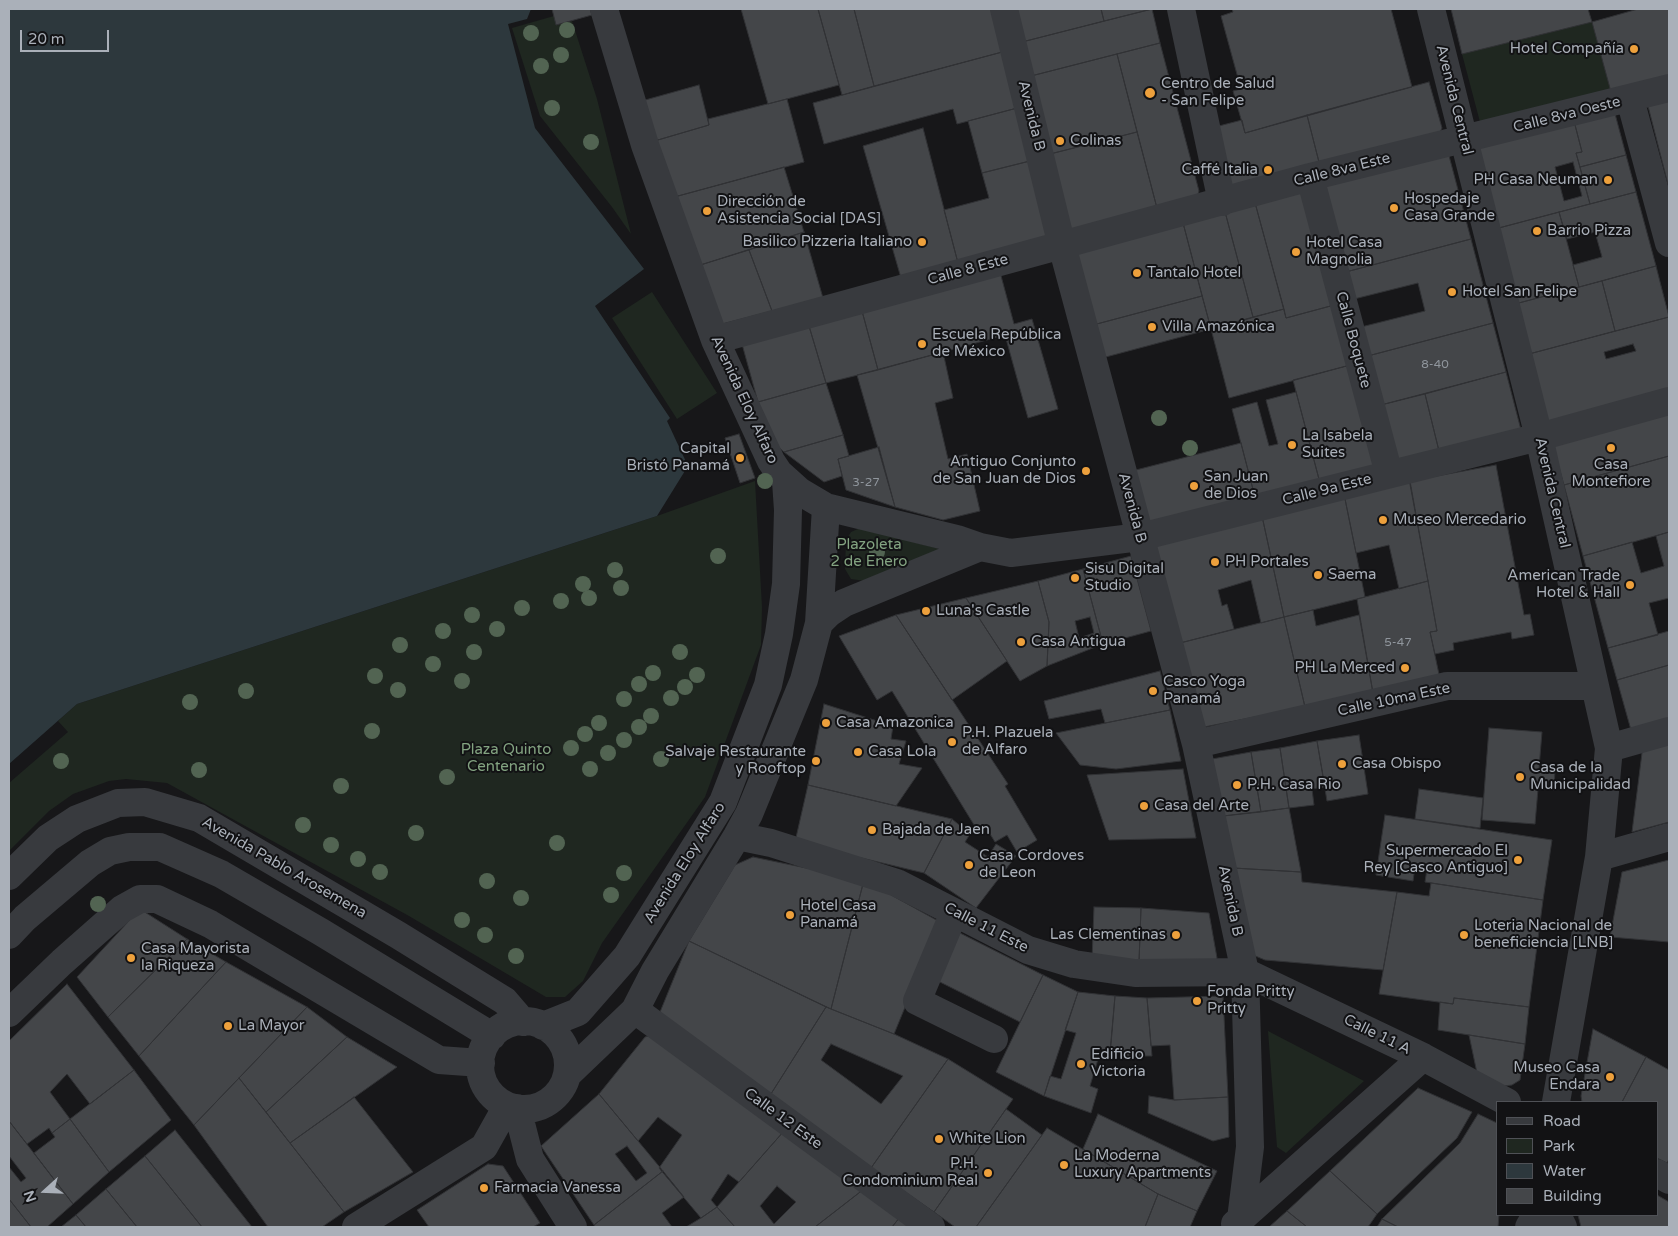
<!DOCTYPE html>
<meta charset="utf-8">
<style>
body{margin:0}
#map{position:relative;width:1678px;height:1236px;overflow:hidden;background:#171719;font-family:"Varela Round",sans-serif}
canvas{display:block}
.frame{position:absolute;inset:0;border:10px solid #aab0b9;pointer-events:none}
.legend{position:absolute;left:1496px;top:1101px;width:162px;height:115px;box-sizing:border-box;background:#121214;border:1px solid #4f5156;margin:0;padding:6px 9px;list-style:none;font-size:15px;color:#aab0b9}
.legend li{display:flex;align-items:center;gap:10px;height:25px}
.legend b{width:25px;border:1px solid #4f5156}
.north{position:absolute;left:20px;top:1166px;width:50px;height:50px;-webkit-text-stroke:4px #121214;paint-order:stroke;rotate:250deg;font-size:14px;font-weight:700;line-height:20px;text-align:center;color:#aab0b9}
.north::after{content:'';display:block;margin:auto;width:18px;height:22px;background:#aab0b9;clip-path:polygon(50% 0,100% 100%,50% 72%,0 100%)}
.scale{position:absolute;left:20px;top:30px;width:89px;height:22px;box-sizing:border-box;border:2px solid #aab0b9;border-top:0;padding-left:6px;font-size:15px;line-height:18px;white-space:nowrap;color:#aab0b9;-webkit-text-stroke:4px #121214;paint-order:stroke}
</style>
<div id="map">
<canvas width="1678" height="1236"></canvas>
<div class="frame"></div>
<ul class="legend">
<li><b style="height:6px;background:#383a3e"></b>Road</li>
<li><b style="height:14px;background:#1f2720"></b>Park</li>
<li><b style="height:14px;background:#2d383d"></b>Water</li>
<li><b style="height:14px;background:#444649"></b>Building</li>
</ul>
<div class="north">N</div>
<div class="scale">20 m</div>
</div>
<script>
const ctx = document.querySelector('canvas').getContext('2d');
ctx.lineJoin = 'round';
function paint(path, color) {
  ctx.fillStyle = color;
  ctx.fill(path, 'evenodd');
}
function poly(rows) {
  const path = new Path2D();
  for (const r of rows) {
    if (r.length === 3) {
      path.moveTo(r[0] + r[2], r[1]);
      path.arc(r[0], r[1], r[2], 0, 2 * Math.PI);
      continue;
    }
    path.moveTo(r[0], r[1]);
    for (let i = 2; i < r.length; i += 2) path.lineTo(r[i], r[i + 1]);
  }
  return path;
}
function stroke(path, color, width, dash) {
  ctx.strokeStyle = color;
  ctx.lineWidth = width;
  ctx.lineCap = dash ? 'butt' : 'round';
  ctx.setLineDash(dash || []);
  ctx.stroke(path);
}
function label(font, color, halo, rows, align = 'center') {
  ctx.font = font + ' "Varela Round",sans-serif';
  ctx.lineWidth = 4;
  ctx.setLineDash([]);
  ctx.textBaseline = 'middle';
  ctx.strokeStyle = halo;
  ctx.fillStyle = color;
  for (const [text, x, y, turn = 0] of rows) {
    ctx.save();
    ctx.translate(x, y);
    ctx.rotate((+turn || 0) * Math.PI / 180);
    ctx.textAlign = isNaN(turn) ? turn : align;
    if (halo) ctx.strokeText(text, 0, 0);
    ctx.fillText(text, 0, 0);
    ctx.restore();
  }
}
paint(poly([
 [554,16,556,25,572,21,597,99,631,234,612,207,540,116,512,28],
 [1592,22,1611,92,1480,122,1462,54],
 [652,292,717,393,677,419,612,318],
 [755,481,762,607,761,645,705,797,602,943,583,981,565,997,546,997,409,916,167,783,126,779,109,781,73,794,49,811,9,851,9,783,68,732,58,721,77,704,657,516],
 [860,528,940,549,865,581,851,579,845,569,846,540,851,532],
 [1268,1031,1364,1081,1286,1153,1277,1147]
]), '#1f2720');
paint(poly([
 [9,9,531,9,527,19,508,24,535,128,644,269,595,306,670,418,667,421,688,466,657,516,77,704,9,764]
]), '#2d383d');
const building = poly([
 [552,9,590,9,592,15,556,25,552,9],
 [741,9,818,9,839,85,768,104,741,9],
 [818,9,854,9,874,86,842,95,818,9],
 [854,9,995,9,1006,51,874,86,854,9],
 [1014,9,1101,9,1104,21,1022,42,1014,9],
 [1101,9,1152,9,1104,21,1101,9],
 [1152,9,1160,43,1031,76,1022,42,1152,9],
 [1232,9,1391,9,1412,87,1245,133,1233,91,1241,89,1221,16,1233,12,1232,9],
 [1451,9,1588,9,1592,22,1462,54,1451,9],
 [1638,9,1669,9,1669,76,1611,92,1592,22,1638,9],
 [1160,43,1199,191,1195,202,1158,212,1117,54,1160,43],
 [1006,51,1021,107,957,124,953,109,824,144,813,103,1006,51],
 [1117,54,1137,132,1050,154,1031,76,1117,54],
 [1429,82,1442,128,1436,140,1321,170,1307,115,1429,82],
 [699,85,709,125,651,142,638,102,699,85],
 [787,99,804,162,667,199,651,142,709,125,708,119,787,99],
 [1669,100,1669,188,1648,106,1669,100],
 [1021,107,1034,160,982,173,968,121,1021,107],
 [1614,110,1626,155,1580,167,1576,153,1582,152,1574,121,1614,110],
 [1307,115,1321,170,1232,193,1215,127,1242,120,1245,133,1307,115],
 [1574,121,1582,152,1576,153,1590,204,1495,229,1474,147,1574,121],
 [1573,162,1582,196,1564,201,1555,167,1573,162],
 [923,128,958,263,901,278,863,146,923,128],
 [1137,132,1158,212,1071,234,1050,154,1137,132],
 [1448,152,1471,239,1342,273,1319,187,1448,152],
 [1626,155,1636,192,1590,204,1580,167,1626,155],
 [1034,160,1054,238,958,263,944,210,989,198,982,173,1034,160],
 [784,167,804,232,694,267,667,199,784,167],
 [1292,189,1310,199,1338,304,1286,318,1254,199,1292,189],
 [1636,192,1656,266,1579,287,1573,265,1602,257,1595,232,1567,239,1559,212,1636,192],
 [1254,199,1284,309,1253,317,1224,208,1254,199],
 [1224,208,1253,317,1211,329,1182,219,1224,208],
 [1559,212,1579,287,1515,304,1495,229,1559,212],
 [1182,219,1202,296,1093,325,1072,249,1182,219],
 [804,232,823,298,772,311,749,250,804,232],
 [1471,239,1493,323,1364,357,1357,328,1425,311,1418,283,1350,300,1342,273,1471,239],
 [749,250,772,311,718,325,694,267,749,250],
 [1656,266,1669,317,1615,331,1602,281,1656,266],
 [1000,272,1014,324,1032,319,1058,409,1028,418,1005,335,878,370,862,311,1000,272],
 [1602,281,1615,331,1529,354,1515,304,1602,281],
 [1202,296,1211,329,1102,358,1093,325,1202,296],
 [1338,304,1354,364,1229,398,1211,329,1284,309,1286,318,1338,304],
 [862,311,878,370,826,383,809,326,862,311],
 [1669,317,1669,396,1548,428,1529,354,1669,317],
 [1633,344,1636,351,1606,359,1604,352,1633,344],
 [1493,323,1506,372,1377,406,1364,357,1493,323],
 [809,326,826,383,758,402,742,344,809,326],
 [943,352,953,398,935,403,948,459,967,454,980,511,943,520,895,507,857,375,943,352],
 [1354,364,1382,467,1320,483,1293,380,1354,364],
 [1506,372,1521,430,1439,451,1425,394,1506,372],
 [826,383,843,435,784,452,776,445,758,402,826,383],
 [1296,392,1320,483,1256,501,1232,409,1257,402,1269,446,1278,444,1266,400,1296,392],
 [1425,394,1439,451,1392,464,1377,406,1425,394],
 [1669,406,1669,456,1564,485,1551,439,1669,406],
 [739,434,755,478,740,483,725,438,739,434],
 [843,435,849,456,838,459,842,476,824,482,784,452,843,435],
 [1241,443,1256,501,1148,530,1132,471,1241,443],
 [879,447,895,507,846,490,838,459,879,447],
 [1669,456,1669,532,1583,556,1564,485,1669,456],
 [1496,465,1524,615,1530,614,1534,635,1512,639,1511,632,1453,643,1454,650,1435,654,1430,632,1437,631,1410,481,1496,465],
 [1409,479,1428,581,1399,589,1389,545,1356,553,1344,494,1409,479],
 [1344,494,1365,597,1284,617,1262,516,1344,494],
 [1262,516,1284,617,1261,623,1251,580,1218,590,1222,606,1227,604,1234,629,1180,643,1153,544,1262,516],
 [1669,532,1669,598,1649,603,1658,635,1608,648,1583,556,1632,542,1641,573,1664,566,1656,536,1669,532],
 [1131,556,1151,631,1103,644,1083,569,1131,556],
 [1083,569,1103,644,1047,666,1049,622,1038,581,1083,569],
 [1090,617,1094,633,1079,638,1075,621,1090,617],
 [1038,581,1049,622,1047,666,1020,681,966,598,1038,581],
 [1428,581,1437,631,1430,632,1440,679,1373,693,1357,599,1428,581],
 [966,598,1007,661,952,700,896,615,966,598],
 [1313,610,1316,626,1359,615,1373,693,1305,707,1284,617,1313,610],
 [896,615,1008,784,1005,786,1037,840,1017,852,1007,835,995,842,987,829,979,833,892,691,877,700,839,636,896,615],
 [1284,617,1305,707,1204,727,1180,643,1284,617],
 [1669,631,1669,665,1617,680,1608,648,1669,631],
 [1669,665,1669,719,1631,730,1617,680,1669,665],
 [1160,671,1170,710,1105,723,1101,709,1049,719,1044,701,1160,671],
 [824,704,893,726,891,739,906,741,899,764,922,768,896,806,808,785,824,704],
 [1170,710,1181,761,1116,769,1080,765,1056,733,1170,710],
 [1489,728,1542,732,1539,768,1555,769,1554,790,1538,789,1535,824,1482,820,1489,728],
 [1359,735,1368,794,1327,801,1317,741,1359,735],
 [1669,738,1669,822,1632,832,1643,745,1669,738],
 [1317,741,1325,787,1312,789,1314,805,1289,808,1280,748,1317,741],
 [1280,748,1289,808,1261,812,1251,752,1280,748],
 [1251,752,1261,812,1223,816,1212,759,1251,752],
 [1183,769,1196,838,1109,840,1087,775,1183,769],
 [808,785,952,819,924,873,795,842,808,785],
 [1419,789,1483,798,1480,828,1415,819,1419,789],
 [1289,808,1301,872,1233,868,1223,816,1289,808],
 [1385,815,1552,840,1543,900,1425,882,1427,869,1415,867,1413,881,1376,875,1385,815],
 [952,819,970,834,965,842,988,857,996,844,1016,856,976,908,924,873,952,819],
 [753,857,864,880,831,1009,689,941,735,865,753,857],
 [1669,860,1669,942,1610,937,1622,872,1669,860],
 [1233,868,1301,872,1302,882,1397,892,1383,970,1265,960,1253,955,1233,868],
 [864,880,940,922,894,1034,831,1009,864,880],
 [1431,883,1543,900,1529,1007,1454,998,1453,1004,1379,994,1397,892,1429,896,1431,883],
 [1094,907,1141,908,1139,962,1092,960,1094,907],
 [1141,908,1209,913,1217,958,1213,962,1139,962,1141,908],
 [140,909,187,939,108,1017,77,977,140,909],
 [956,931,1043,975,1020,1022,932,978,956,931],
 [187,939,226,962,139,1056,108,1017,187,939],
 [689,941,826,1007,769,1097,658,1017,689,941],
 [226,962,307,1007,194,1125,139,1056,226,962],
 [1043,975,1078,992,1044,1096,996,1072,1043,975],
 [67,984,134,1070,90,1104,67,1074,50,1092,70,1119,52,1133,49,1128,27,1144,9,1121,9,1041,67,984],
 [1078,992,1115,996,1110,1052,1101,1049,1090,1086,1098,1089,1091,1113,1044,1096,1050,1076,1061,1079,1076,1033,1065,1030,1078,992],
 [1115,996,1147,998,1152,1056,1110,1056,1115,996],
 [1223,996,1228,1097,1174,1100,1170,1045,1151,1046,1147,998,1223,996],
 [1454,998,1529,1007,1525,1044,1438,1030,1440,1002,1453,1004,1454,998],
 [307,1007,347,1037,266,1112,239,1078,307,1007],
 [826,1007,894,1034,948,1059,871,1168,769,1097,826,1007],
 [831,1044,903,1076,881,1104,821,1060,831,1044],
 [1593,1029,1646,1057,1622,1102,1582,1102,1581,1096,1593,1029],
 [655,1034,784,1131,739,1182,728,1174,711,1200,717,1207,701,1218,659,1168,682,1135,658,1117,638,1141,599,1094,645,1037,655,1034],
 [1469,1035,1525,1044,1520,1080,1512,1085,1504,1086,1477,1073,1469,1035],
 [347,1037,397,1067,290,1143,266,1112,347,1037],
 [1646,1057,1669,1070,1669,1159,1667,1163,1657,1158,1657,1102,1622,1102,1646,1057],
 [948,1059,1013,1099,934,1212,871,1168,948,1059],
 [134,1070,171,1120,109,1172,70,1119,134,1070],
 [239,1078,344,1212,322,1227,268,1227,194,1125,239,1078],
 [1418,1088,1472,1112,1457,1138,1377,1214,1330,1171,1418,1088],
 [599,1094,663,1171,594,1225,541,1146,599,1094],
 [627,1146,647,1173,636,1181,615,1154,627,1146],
 [1149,1096,1174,1100,1228,1097,1229,1137,1213,1141,1148,1113,1149,1096],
 [354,1097,413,1172,344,1212,290,1143,354,1097],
 [1006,1109,1042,1135,976,1227,955,1227,934,1212,1006,1109],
 [1098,1114,1217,1171,1197,1211,1158,1194,1083,1149,1098,1114],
 [1478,1114,1497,1123,1497,1215,1499,1215,1498,1227,1398,1227,1382,1219,1460,1143,1478,1114],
 [70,1119,109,1172,73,1204,34,1153,55,1137,52,1133,70,1119],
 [9,1121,73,1204,47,1227,31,1227,9,1199,9,1167,21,1182,26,1178,9,1156,9,1121],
 [1047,1128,1158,1194,1145,1227,976,1227,1047,1128],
 [175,1130,252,1227,202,1227,145,1156,175,1130],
 [784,1131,864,1189,815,1227,735,1227,717,1207,784,1131],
 [777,1186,796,1202,774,1224,760,1206,777,1186],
 [145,1156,202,1227,137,1227,106,1189,145,1156],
 [488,1164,503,1166,540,1223,533,1227,429,1227,417,1210,488,1164],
 [663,1171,684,1197,662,1213,672,1227,595,1227,594,1225,663,1171],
 [1330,1171,1377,1214,1368,1227,1307,1227,1287,1211,1330,1171],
 [106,1189,137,1227,86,1227,76,1215,106,1189],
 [864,1189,900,1217,892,1227,815,1227,864,1189],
 [1158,1194,1197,1211,1190,1227,1145,1227,1158,1194],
 [1657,1195,1669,1202,1669,1227,1581,1227,1578,1215,1657,1215,1657,1195],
 [9,1199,31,1227,9,1227,9,1199],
 [717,1207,735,1227,686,1227,701,1218,717,1207],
 [1287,1211,1307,1227,1269,1227,1287,1211],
 [76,1215,86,1227,61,1227,76,1215],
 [900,1217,913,1227,892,1227,900,1217],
 [1382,1219,1398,1227,1377,1227,1382,1219]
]);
paint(building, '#444649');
stroke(building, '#313235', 1);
stroke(poly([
 [604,9,645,145,715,340,771,461,779,473,799,491,826,507,957,539,980,547,1011,553,1140,537,1539,437,1669,401],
 [1004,9,1060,238,1196,744,1245,972,1250,1147,1241,1219],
 [1181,9,1222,202],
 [1431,9,1539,437,1609,748,1599,857,1556,1102],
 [1630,99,1669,243],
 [1310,177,1389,474],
 [715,340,1310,177,1669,88],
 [819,623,829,613,844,603,980,547],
 [1196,744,1447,686,1595,686],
 [1609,748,1669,731],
 [737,836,771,843,897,883,1028,950,1074,964,1135,973,1245,972,1423,1057,1507,1102],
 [1599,857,1669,837],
 [9,876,48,838,77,819,118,803,145,802,199,818,398,935,505,1001,523,1022],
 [954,913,917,1001,994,1039],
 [9,935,25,918,90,863,110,851,129,847,160,847,221,874,321,932,492,1036],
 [635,1010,931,1227],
 [9,1013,62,962,122,909,140,899,157,899,210,924,439,1060,481,1063],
 [524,1065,44],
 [543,1026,578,1012,627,956,723,802,768,685,779,634,786,584,788,510,786,481],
 [567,1075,635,1010,655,971,737,836,749,814,804,680,819,623,826,507],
 [517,1108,530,1159,573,1227],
 [1657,1173,1669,1180],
 [1554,1215,1559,1219,1563,1227],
 [1235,1224,1423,1057],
 [356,1227,484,1147,507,1106],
 [1529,1227,1536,1215]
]), '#383a3e', 28);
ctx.fillStyle = '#526452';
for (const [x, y] of [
 [567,30],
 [531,33],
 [561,55],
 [541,66],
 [552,108],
 [591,142],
 [1159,418],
 [1190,448],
 [765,481],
 [877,552],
 [718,556],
 [615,570],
 [583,584],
 [621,588],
 [589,598],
 [561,601],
 [522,608],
 [472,615],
 [497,629],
 [443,631],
 [400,645],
 [474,652],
 [680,652],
 [433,664],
 [653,673],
 [697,675],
 [375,676],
 [462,681],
 [639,684],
 [685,687],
 [398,690],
 [246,691],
 [671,698],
 [624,699],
 [190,702],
 [651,716],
 [599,723],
 [639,727],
 [372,731],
 [585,734],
 [624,740],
 [571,748],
 [608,753],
 [661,759],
 [61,761],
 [590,769],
 [199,770],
 [447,777],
 [341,786],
 [303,825],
 [416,833],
 [557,843],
 [331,845],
 [358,859],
 [380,872],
 [624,873],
 [487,881],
 [611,895],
 [521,898],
 [98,904],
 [462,920],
 [485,935],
 [516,956]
]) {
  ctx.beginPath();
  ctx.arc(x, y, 8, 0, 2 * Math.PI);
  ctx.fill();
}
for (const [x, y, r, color] of [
 [1634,49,5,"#eda03c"],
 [1150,93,6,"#eda03c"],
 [1060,141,5,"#eda03c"],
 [1268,170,5,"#eda03c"],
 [1608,180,5,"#eda03c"],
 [1394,208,5,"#eda03c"],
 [707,211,5,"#eda03c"],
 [1537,231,5,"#eda03c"],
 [922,242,5,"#eda03c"],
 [1296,252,5,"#eda03c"],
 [1137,273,5,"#eda03c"],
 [1452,292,5,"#eda03c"],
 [1152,327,5,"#eda03c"],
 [922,344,5,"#eda03c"],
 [1292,445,5,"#eda03c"],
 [1611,448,5,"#eda03c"],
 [740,458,5,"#eda03c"],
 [1086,471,5,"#eda03c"],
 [1194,486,5,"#eda03c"],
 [1383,520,5,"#eda03c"],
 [1215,562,5,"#eda03c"],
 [1318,575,5,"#eda03c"],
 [1075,578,5,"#eda03c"],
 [1630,585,5,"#eda03c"],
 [926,611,5,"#eda03c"],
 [1021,642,5,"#eda03c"],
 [1405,668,5,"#eda03c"],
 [1153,691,5,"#eda03c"],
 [826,723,5,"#eda03c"],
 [952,742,5,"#eda03c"],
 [858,752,5,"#eda03c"],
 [816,761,5,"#eda03c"],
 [1342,764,5,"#eda03c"],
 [1520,777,5,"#eda03c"],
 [1237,785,5,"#eda03c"],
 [1144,806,5,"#eda03c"],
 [872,830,5,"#eda03c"],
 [1518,860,5,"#eda03c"],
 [969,865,5,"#eda03c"],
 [790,915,5,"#eda03c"],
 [1176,935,5,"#eda03c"],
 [1464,935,5,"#eda03c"],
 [131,958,5,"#eda03c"],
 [1197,1001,5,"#eda03c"],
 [228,1026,5,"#eda03c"],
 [1081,1064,5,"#eda03c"],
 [1610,1077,5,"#eda03c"],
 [939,1139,5,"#eda03c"],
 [1064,1165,5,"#eda03c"],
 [988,1173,5,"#eda03c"],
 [484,1188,5,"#eda03c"]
]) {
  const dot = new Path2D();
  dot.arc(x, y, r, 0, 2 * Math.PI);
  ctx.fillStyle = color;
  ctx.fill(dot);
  stroke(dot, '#121214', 2);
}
label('12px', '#90969d', null, [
 ["8-40",1435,365],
 ["3-27",866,483],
 ["5-47",1398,643]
]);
label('15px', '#aab0b9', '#121214', [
 ["Hotel Compañía",1624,49,"right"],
 ["Centro de Salud",1161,84],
 ["- San Felipe",1161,101],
 ["Colinas",1070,141],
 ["Caffé Italia",1258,170,"right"],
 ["PH Casa Neuman",1598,180,"right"],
 ["Hospedaje",1404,199],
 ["Casa Grande",1404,216],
 ["Dirección de",717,202],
 ["Asistencia Social [DAS]",717,219],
 ["Barrio Pizza",1547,231],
 ["Basilico Pizzeria Italiano",912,242,"right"],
 ["Hotel Casa",1306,243],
 ["Magnolia",1306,260],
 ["Tantalo Hotel",1147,273],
 ["Hotel San Felipe",1462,292],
 ["Villa Amazónica",1162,327],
 ["Escuela República",932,335],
 ["de México",932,352],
 ["La Isabela",1302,436],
 ["Suites",1302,453],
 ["Capital",730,449,"right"],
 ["Bristó Panamá",730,466,"right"],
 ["Antiguo Conjunto",1076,462,"right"],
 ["de San Juan de Dios",1076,479,"right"],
 ["Casa",1611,465,"center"],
 ["Montefiore",1611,482,"center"],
 ["San Juan",1204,477],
 ["de Dios",1204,494],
 ["Museo Mercedario",1393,520],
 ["PH Portales",1225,562],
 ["Sisu Digital",1085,569],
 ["Studio",1085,586],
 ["Saema",1328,575],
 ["American Trade",1620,576,"right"],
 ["Hotel & Hall",1620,593,"right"],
 ["Luna's Castle",936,611],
 ["Casa Antigua",1031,642],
 ["PH La Merced",1395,668,"right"],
 ["Casco Yoga",1163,682],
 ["Panamá",1163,699],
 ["Casa Amazonica",836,723],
 ["P.H. Plazuela",962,733],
 ["de Alfaro",962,750],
 ["Salvaje Restaurante",806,752,"right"],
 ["y Rooftop",806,769,"right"],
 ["Casa Lola",868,752],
 ["Casa Obispo",1352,764],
 ["Casa de la",1530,768],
 ["Municipalidad",1530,785],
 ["P.H. Casa Rio",1247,785],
 ["Casa del Arte",1154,806],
 ["Bajada de Jaen",882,830],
 ["Supermercado El",1508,851,"right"],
 ["Rey [Casco Antiguo]",1508,868,"right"],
 ["Casa Cordoves",979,856],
 ["de Leon",979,873],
 ["Hotel Casa",800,906],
 ["Panamá",800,923],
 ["Loteria Nacional de",1474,926],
 ["beneficiencia [LNB]",1474,943],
 ["Las Clementinas",1166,935,"right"],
 ["Casa Mayorista",141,949],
 ["la Riqueza",141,966],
 ["Fonda Pritty",1207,992],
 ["Pritty",1207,1009],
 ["La Mayor",238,1026],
 ["Edificio",1091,1055],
 ["Victoria",1091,1072],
 ["Museo Casa",1600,1068,"right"],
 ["Endara",1600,1085,"right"],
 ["White Lion",949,1139],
 ["La Moderna",1074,1156],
 ["Luxury Apartments",1074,1173],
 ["P.H.",978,1164,"right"],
 ["Condominium Real",978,1181,"right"],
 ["Farmacia Vanessa",494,1188]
], 'left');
label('15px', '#aab0b9', '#121214', [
 ["Avenida Central",1454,100,76],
 ["Calle 8va Oeste",1567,115,-14],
 ["Avenida B",1031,116,76],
 ["Calle 8va Este",1342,170,-14],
 ["Calle 8 Este",968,270,-15],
 ["Calle Boquete",1353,340,75],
 ["Avenida Eloy Alfaro",744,400,65],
 ["Calle 9a Este",1327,490,-14],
 ["Avenida Central",1552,493,77],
 ["Avenida B",1132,508,75],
 ["Calle 10ma Este",1394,700,-12],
 ["Avenida Eloy Alfaro",685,863,-58],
 ["Avenida Pablo Arosemena",284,868,30],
 ["Avenida B",1230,901,78],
 ["Calle 11 Este",986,928,27],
 ["Calle 11 A",1377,1035,26],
 ["Calle 12 Este",783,1119,36]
]);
label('15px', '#83a381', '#121214', [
 ["Plazoleta",869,545],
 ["2 de Enero",869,562],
 ["Plaza Quinto",506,750],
 ["Centenario",506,767]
]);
</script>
